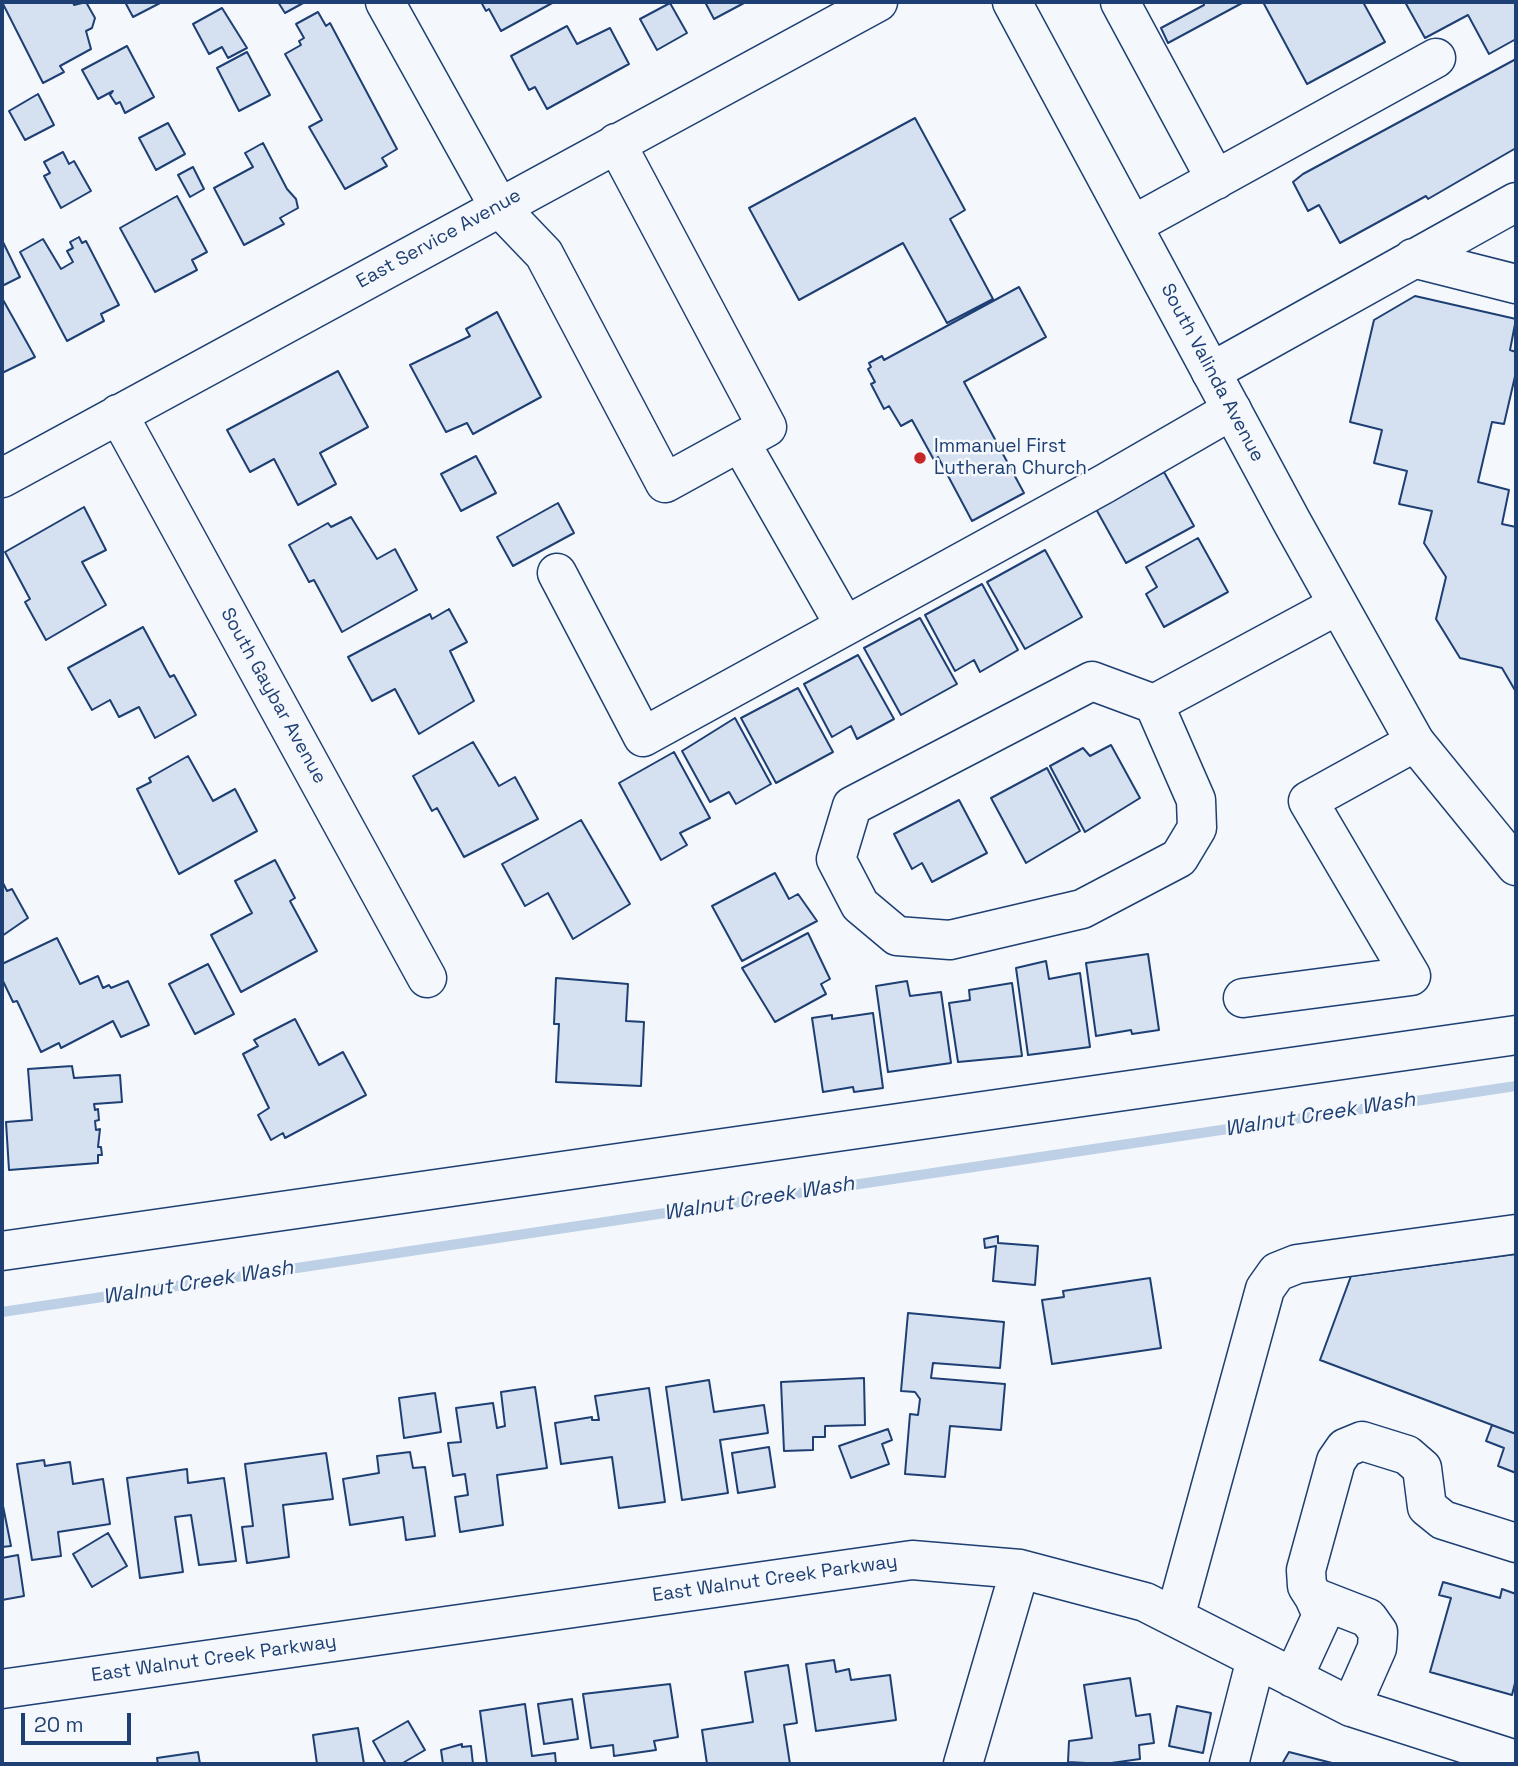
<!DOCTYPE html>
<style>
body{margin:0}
#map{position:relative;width:1518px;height:1766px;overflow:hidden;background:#f4f7fb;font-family:"Space Grotesk",sans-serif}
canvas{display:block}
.frame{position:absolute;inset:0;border:4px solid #1d3f73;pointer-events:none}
.scale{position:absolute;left:21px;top:1713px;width:110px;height:32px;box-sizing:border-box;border:4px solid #1d3f73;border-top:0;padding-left:9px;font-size:21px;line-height:24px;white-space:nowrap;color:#1d3f73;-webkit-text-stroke:5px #f4f7fb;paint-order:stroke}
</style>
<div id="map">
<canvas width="1518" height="1766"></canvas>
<div class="frame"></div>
<div class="scale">20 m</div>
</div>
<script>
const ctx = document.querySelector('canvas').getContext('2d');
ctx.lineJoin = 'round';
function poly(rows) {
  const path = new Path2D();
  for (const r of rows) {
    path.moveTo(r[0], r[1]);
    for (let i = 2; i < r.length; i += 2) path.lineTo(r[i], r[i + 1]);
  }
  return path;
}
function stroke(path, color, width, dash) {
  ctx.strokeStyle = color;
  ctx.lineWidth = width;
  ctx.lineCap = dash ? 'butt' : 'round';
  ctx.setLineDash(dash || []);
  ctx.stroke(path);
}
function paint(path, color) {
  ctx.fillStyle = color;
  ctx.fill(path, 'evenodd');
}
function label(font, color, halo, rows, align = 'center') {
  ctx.font = font + ' "Space Grotesk",sans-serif';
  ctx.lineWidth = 5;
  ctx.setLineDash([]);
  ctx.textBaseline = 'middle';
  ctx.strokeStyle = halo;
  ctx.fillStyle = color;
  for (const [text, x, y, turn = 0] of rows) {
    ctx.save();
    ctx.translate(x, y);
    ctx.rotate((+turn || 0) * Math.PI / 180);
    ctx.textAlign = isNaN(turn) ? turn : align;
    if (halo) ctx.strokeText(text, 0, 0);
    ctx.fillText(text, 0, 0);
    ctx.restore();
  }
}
stroke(poly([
 [2,1312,1516,1086]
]), '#bed0e5', 10);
const building = poly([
 [2,2,73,2,74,5,86,2,95,18,92,28,86,31,91,49,60,66,64,72,43,83,2,2],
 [125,2,162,2,133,17,125,2],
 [278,2,305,2,285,13,278,2],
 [481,2,554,2,501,31,489,9,486,11,481,2],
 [705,2,744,2,744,3,714,19,705,2],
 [1203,2,1244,2,1168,43,1161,28,1204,5,1203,2],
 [1263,2,1363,2,1385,42,1307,84,1263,2],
 [1405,2,1516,2,1516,39,1489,54,1468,15,1425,38,1405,2],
 [670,3,687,33,657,50,640,19,670,3],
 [222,8,247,48,228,58,222,47,209,54,193,24,222,8],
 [318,12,326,26,330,23,397,149,382,158,387,166,345,189,309,127,322,120,285,54,301,45,299,41,304,38,296,24,318,12],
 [567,26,577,44,610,28,629,64,547,109,535,87,529,90,511,56,567,26],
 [127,46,154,97,125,113,120,102,116,104,110,95,113,91,98,99,82,70,127,46],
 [247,52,270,95,239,111,217,68,247,52],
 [1516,59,1516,148,1428,199,1426,196,1340,243,1319,205,1308,211,1293,182,1303,174,1516,59],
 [38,94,54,125,25,140,9,111,38,94],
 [915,118,965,210,950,219,993,299,947,323,903,243,799,300,749,208,915,118],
 [168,123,185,154,156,170,139,138,168,123],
 [263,143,287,189,296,199,298,208,280,218,284,224,244,245,214,188,253,167,245,153,263,143],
 [63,152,69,164,74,161,91,191,61,208,44,176,50,173,44,162,63,152],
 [193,167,204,189,190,197,178,175,193,167],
 [177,196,207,252,192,260,197,270,155,292,120,228,177,196],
 [79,237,82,243,86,241,119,305,101,314,104,321,67,341,20,252,43,239,61,269,73,262,67,251,73,248,70,242,79,237],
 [2,240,20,277,2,286,2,240],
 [1019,287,1046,337,964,382,1024,493,972,521,938,457,934,460,912,420,901,426,889,406,884,409,871,384,875,382,868,369,871,367,869,363,882,356,884,360,1019,287],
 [1415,296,1516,319,1510,350,1516,352,1516,372,1504,424,1492,422,1478,482,1509,490,1502,524,1516,527,1516,692,1502,668,1460,658,1436,619,1446,577,1424,543,1432,511,1399,504,1407,471,1374,463,1382,430,1350,422,1374,320,1415,296],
 [2,298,35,357,2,373,2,298],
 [497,312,541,397,473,434,467,423,446,432,410,365,470,336,466,329,497,312],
 [338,371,368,427,320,453,336,484,298,505,274,459,250,472,227,430,338,371],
 [476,456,496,493,461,511,441,474,476,456],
 [1164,472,1194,526,1126,563,1096,509,1164,472],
 [558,503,574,533,513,566,497,537,558,503],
 [84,507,106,550,82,562,106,605,46,640,25,602,30,599,5,552,84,507],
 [351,517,377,559,395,549,417,590,342,632,314,580,309,582,289,545,328,523,331,527,351,517],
 [1198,538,1228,592,1164,627,1146,594,1157,587,1146,567,1198,538],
 [1045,550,1082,617,1025,649,987,582,1045,550],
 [982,584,1018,650,980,672,974,660,955,671,925,615,982,584],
 [449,609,467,642,450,651,474,701,419,734,395,689,372,701,348,657,430,614,432,619,449,609],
 [920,618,957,684,901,715,864,648,920,618],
 [143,627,170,677,174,675,196,715,155,738,139,707,119,717,110,700,92,710,68,668,143,627],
 [858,655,894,719,857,739,851,726,832,737,804,684,858,655],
 [798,688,833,752,776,783,741,718,798,688],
 [735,718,771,784,736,804,729,792,710,802,682,751,735,718],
 [473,742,499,786,515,777,538,819,464,857,437,808,432,811,413,776,473,742],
 [1111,745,1140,798,1085,832,1050,766,1083,748,1090,756,1111,745],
 [674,752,710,818,680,833,687,845,661,860,619,783,674,752],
 [188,756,213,801,235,789,257,831,179,874,137,789,151,782,149,778,188,756],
 [1047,768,1080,831,1026,863,991,798,1047,768],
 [959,800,987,853,932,882,922,863,912,869,894,834,959,800],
 [581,820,630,904,573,939,548,893,525,906,502,864,581,820],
 [275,860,295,898,290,901,317,951,241,992,211,935,252,913,235,881,275,860],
 [775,873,789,899,798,894,817,921,742,961,712,906,775,873],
 [2,881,7,891,12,889,28,918,2,936,2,881],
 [808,933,830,979,821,984,826,994,775,1022,742,968,808,933],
 [57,938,80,984,98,976,103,988,109,985,111,988,128,981,149,1025,121,1037,113,1021,61,1048,59,1043,41,1052,17,1001,13,1002,2,979,2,964,57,938],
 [1148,954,1159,1030,1132,1034,1131,1030,1096,1036,1086,963,1148,954],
 [1046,961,1049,979,1080,973,1090,1047,1028,1055,1016,968,1046,961],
 [208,964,234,1014,195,1034,169,984,208,964],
 [556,978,628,984,626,1021,644,1022,641,1086,556,1082,559,1024,554,1024,556,978],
 [907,981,910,996,941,992,951,1063,888,1072,876,986,907,981],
 [1012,983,1022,1056,958,1062,949,1003,970,1000,969,990,1012,983],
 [873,1013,883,1088,854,1092,853,1087,823,1092,812,1018,832,1015,832,1019,873,1013],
 [295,1019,319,1065,343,1052,366,1095,285,1138,283,1133,271,1140,258,1115,269,1108,243,1054,258,1046,254,1040,295,1019],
 [72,1066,74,1078,120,1075,122,1102,94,1104,95,1110,98,1109,99,1120,95,1121,96,1130,100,1129,98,1147,101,1147,102,1155,98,1155,98,1163,9,1170,6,1122,32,1120,28,1069,72,1066],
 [998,1236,998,1243,1038,1246,1035,1285,993,1281,996,1246,985,1248,984,1239,998,1236],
 [1516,1254,1516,1434,1320,1360,1351,1276,1516,1254],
 [1150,1278,1161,1348,1052,1364,1042,1300,1064,1297,1063,1291,1150,1278],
 [908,1313,1004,1322,1000,1368,933,1363,931,1378,1005,1384,1001,1430,950,1426,945,1477,905,1474,910,1414,918,1415,920,1399,915,1392,901,1391,908,1313],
 [864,1378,865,1425,825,1426,825,1437,813,1437,813,1450,784,1451,781,1382,864,1378],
 [709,1380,714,1412,764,1405,768,1433,720,1440,728,1493,682,1500,666,1387,709,1380],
 [535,1387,547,1468,497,1475,503,1525,460,1532,455,1497,468,1495,465,1474,453,1476,448,1443,461,1442,456,1408,493,1403,497,1428,505,1426,501,1392,535,1387],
 [649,1388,665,1502,619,1508,612,1457,561,1464,555,1423,592,1417,592,1420,599,1420,595,1396,649,1388],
 [435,1393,441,1432,404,1438,399,1398,435,1393],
 [1492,1425,1516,1434,1516,1473,1498,1466,1504,1448,1486,1441,1492,1425],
 [888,1429,892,1440,882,1444,889,1464,851,1478,839,1446,888,1429],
 [769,1447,775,1487,738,1493,732,1453,769,1447],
 [410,1452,413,1468,425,1467,435,1536,406,1540,403,1517,350,1525,343,1479,379,1473,377,1456,410,1452],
 [326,1453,333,1499,283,1505,289,1557,247,1563,242,1527,253,1526,245,1464,326,1453],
 [44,1460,45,1466,70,1462,73,1484,103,1479,110,1524,58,1532,61,1556,32,1560,17,1464,44,1460],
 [187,1469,188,1483,224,1478,236,1561,199,1565,191,1515,175,1517,183,1572,140,1578,127,1478,187,1469],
 [2,1501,11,1546,2,1547,2,1501],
 [108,1533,127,1566,92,1587,73,1554,108,1533],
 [18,1555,24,1596,2,1600,2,1558,18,1555],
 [1443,1582,1500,1598,1502,1589,1516,1594,1516,1679,1512,1695,1430,1672,1451,1598,1439,1595,1443,1582],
 [834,1660,836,1672,849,1669,851,1680,890,1675,896,1720,816,1731,806,1664,834,1660],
 [788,1665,797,1723,784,1725,790,1764,707,1764,702,1730,753,1722,745,1672,788,1665],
 [1130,1678,1136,1716,1150,1714,1154,1743,1139,1745,1140,1759,1104,1764,1068,1762,1069,1741,1092,1738,1084,1685,1130,1678],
 [670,1684,678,1737,654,1741,656,1750,614,1756,613,1745,591,1748,583,1694,670,1684],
 [572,1699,578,1739,544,1744,538,1704,572,1699],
 [525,1704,532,1756,555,1753,556,1764,487,1764,480,1711,525,1704],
 [1177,1706,1211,1713,1203,1753,1169,1746,1177,1706],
 [408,1721,425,1750,401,1764,386,1764,373,1741,408,1721],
 [358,1728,364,1764,317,1764,313,1735,358,1728],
 [462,1744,462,1747,471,1746,473,1764,443,1764,441,1750,462,1744],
 [198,1752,200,1764,158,1764,157,1758,198,1752],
 [1289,1752,1336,1764,1282,1764,1289,1752]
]);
paint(building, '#d5e0f0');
stroke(building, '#1d3f73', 2);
const minor = poly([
 [385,2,499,207,544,254,665,483,767,427,616,143],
 [1120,2,1216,180],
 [1133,225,1436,58],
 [1413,258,1516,284],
 [1211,372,1516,202],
 [118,414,427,978],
 [740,442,845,626],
 [2,478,878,2],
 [557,573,643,737,1104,484,1232,410],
 [1154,704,1196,800,1197,828,1179,858,1082,909,950,940,897,936,860,905,836,859,852,806,1092,681,1154,704,1338,605],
 [1243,998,1411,976,1308,801,1415,742],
 [2,1251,1516,1035],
 [1175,1617,1265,1289,1277,1272,1297,1264,1516,1234],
 [1293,1678,1322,1615,1314,1597],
 [2,1689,912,1560,1020,1569,1145,1602,1351,1707,1516,1760],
 [1351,1707,1377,1648,1378,1632,1368,1618,1314,1597,1307,1586,1306,1570,1336,1461,1345,1448,1362,1441,1407,1455,1422,1468,1427,1507,1443,1520,1516,1543],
 [963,1764,1020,1569],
 [1229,1764,1256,1659]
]);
const major = poly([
 [1012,2,1292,522,1415,742,1516,866]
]);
stroke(minor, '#1d3f73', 41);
stroke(major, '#1d3f73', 41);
stroke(minor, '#f4f7fb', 38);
stroke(major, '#f4f7fb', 38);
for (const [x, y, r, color] of [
 [920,458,7,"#c62828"]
]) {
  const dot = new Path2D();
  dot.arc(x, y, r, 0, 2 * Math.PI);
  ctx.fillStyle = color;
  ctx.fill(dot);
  stroke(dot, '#f4f7fb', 2.5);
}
label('19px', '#1d3f73', '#f4f7fb', [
 ["East Service Avenue",439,239,-29],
 ["South Valinda Avenue",1212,373,62],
 ["South Gaybar Avenue",273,696,61],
 ["East Walnut Creek Parkway",775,1579,-8],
 ["East Walnut Creek Parkway",214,1659,-8]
]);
label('19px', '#1d3f73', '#f4f7fb', [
 ["Immanuel First",934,447],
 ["Lutheran Church",934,469]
], 'left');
label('italic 21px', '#1d3f73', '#f4f7fb', [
 ["Walnut Creek Wash",1320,1115,-9],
 ["Walnut Creek Wash",759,1199,-9],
 ["Walnut Creek Wash",198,1283,-9]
]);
</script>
